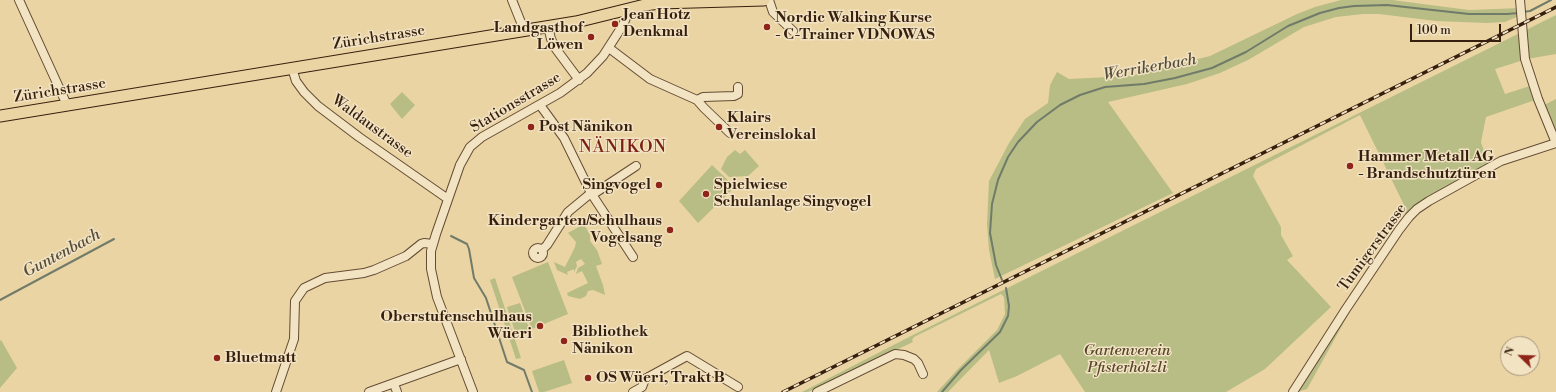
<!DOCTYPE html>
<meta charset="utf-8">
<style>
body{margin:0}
#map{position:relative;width:1556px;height:392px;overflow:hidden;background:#ebd4a3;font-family:"Libre Bodoni",serif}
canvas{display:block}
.north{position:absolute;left:1500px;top:336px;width:40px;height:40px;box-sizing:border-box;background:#f2e3c3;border:1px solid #a7957b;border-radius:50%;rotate:293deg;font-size:11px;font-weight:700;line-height:16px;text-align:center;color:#371f0f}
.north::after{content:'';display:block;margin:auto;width:14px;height:18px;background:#8f2418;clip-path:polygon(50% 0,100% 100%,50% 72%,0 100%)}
.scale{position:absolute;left:1410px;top:24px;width:91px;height:18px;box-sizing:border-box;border:2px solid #371f0f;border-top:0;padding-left:5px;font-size:12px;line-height:14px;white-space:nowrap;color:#371f0f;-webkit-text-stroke:3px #f2e3c3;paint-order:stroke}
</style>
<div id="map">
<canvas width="1556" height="392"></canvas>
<div class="north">N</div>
<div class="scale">100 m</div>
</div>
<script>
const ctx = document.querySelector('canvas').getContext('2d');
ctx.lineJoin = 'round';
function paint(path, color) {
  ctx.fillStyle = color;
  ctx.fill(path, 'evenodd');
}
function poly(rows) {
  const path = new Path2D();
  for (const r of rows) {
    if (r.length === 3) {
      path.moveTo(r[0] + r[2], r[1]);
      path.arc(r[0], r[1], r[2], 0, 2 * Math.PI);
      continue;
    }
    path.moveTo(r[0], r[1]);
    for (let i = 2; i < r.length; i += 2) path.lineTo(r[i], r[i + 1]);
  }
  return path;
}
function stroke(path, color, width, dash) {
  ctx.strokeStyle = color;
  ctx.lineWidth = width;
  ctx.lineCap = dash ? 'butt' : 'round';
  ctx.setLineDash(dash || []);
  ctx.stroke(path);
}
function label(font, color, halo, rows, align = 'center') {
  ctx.font = font + ' "Libre Bodoni",serif';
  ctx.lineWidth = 3;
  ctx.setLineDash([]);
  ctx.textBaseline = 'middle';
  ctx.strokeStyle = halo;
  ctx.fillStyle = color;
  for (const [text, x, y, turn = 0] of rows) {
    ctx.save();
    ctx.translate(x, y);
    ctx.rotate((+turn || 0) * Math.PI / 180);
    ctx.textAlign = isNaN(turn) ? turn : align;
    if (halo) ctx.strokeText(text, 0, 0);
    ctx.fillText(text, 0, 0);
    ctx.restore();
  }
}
paint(poly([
 [1341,0,1392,0,1469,10,1521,8,1521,15,1505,22,1486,23,1436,21,1379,14,1363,14,1336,17,1304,27,1248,60,1220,73,1187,84,1108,102,1173,193,995,279,989,250,987,224,989,181,1009,143,1025,119,1048,103,1050,85,1057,72,1069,79,1130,76,1210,56,1297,14,1315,7],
 [1556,15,1556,54,1527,59,1495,69,1505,94,1533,85,1538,99,1486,117,1481,142,1489,167,1409,217,1403,211,1404,205,1360,115,1256,169,1253,176,1281,227,1281,235,1293,256,1287,260,1331,307,1265,369,1226,392,1085,392,1060,354,1017,376,999,383,989,350,948,392,937,392,958,369,997,330,1005,314,1004,297,1001,294,914,337,912,340,913,342,808,392,802,392,913,335],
 [402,92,415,105,402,119,390,104],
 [1556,99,1556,133,1542,106],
 [735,150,740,154,745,150,759,166,748,176,729,177,721,169,727,157],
 [712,165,735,187,698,223,679,201],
 [584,224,590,235,590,241,597,250,602,264,596,266,603,285,605,295,593,290,588,291,586,296,580,299,568,296,567,293,588,283,582,271,576,274,578,268,585,264,581,259,576,262,577,266,574,272,574,269,567,272,568,275,557,270,554,262,565,267,575,247,576,242,568,233],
 [548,262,568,314,532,329,512,277],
 [495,278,521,358,516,359,490,280],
 [520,303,530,331,516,335,507,307],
 [1346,314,1348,315,1307,389,1297,392],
 [1,340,17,368,0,388,0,341],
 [564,360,572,383,544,392,539,392,532,371]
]), '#b7bd85');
stroke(poly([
 [1523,12,1530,11,1551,0],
 [451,236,467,244,469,249,474,278,486,298,507,362,524,370,532,392],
 [1002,280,996,265,990,233,992,204,998,180,1008,157,1018,142,1037,122,1060,105,1080,95,1105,87,1144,84,1175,78,1212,68,1246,52,1288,26,1320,13,1339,8,1354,6,1387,5,1469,14,1507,14,1519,13],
 [0,300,114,239],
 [942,392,961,370,1000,332,1008,316,1009,306,1006,288]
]), '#717b69', 2);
const minor = poly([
 [19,0,67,105],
 [512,0,524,30],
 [769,0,773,12,793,31],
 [1520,0,1525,59,1538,99,1556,143],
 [548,26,551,39,556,49,579,80],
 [609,48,650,79,697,100,704,108,730,133],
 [292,68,296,81,304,92,318,106,359,137,448,199],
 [697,100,703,97,734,96,738,94,738,87],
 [540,105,564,138,591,193,633,257],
 [592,195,636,166],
 [538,253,5],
 [542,250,547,245,568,212,591,193],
 [394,384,397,392],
 [276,392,294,339,295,301,304,288,325,278,364,273,374,270,406,256,421,244,424,243,433,244],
 [369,392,461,359],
 [473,392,437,297,431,269,431,251,436,234,460,165,470,147,482,137,560,93,587,73,603,56,623,25,626,18,625,9],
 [633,392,642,387,645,379,687,356,738,387],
 [817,392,895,354,904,355,914,359,918,363,923,374],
 [1293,392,1346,309,1399,230,1409,217,1417,209,1429,201,1501,161,1556,143]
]);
const major = poly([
 [0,116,576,22,645,5,659,3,764,0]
]);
stroke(minor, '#644c34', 10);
stroke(major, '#371f0f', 13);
stroke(minor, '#f2e3c3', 8);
stroke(major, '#ebd4a3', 11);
const rail = poly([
 [783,392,1556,7]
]);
stroke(rail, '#371f0f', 3.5);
stroke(rail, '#f2e3c3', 2, [6]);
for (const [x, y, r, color] of [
 [615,24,4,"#8f2418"],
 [767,27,4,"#8f2418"],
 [591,37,4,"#8f2418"],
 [531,127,4,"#8f2418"],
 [719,127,4,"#8f2418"],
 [1350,166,4,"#8f2418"],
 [659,185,4,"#8f2418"],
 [706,194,4,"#8f2418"],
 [670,230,4,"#8f2418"],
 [540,326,4,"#8f2418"],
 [564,341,4,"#8f2418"],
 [217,358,4,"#8f2418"],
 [588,378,4,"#8f2418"]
]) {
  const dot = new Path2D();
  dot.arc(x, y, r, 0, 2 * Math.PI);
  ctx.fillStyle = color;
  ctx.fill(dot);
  stroke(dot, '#f2e3c3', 1.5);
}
label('bold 15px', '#371f0f', '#f2e3c3', [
 ["Jean Hotz",623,15],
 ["Denkmal",623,32],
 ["Nordic Walking Kurse",775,18],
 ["- C-Trainer VDNOWAS",775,35],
 ["Landgasthof",583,28,"right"],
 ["Löwen",583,45,"right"],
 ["Klairs",727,118],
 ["Vereinslokal",727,135],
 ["Post Nänikon",539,127],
 ["Hammer Metall AG",1358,157],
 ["- Brandschutztüren",1358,174],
 ["Singvogel",651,185,"right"],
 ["Spielwiese",714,185],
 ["Schulanlage Singvogel",714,202],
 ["Kindergarten/Schulhaus",662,221,"right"],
 ["Vogelsang",662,238,"right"],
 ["Oberstufenschulhaus",532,317,"right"],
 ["Wüeri",532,334,"right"],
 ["Bibliothek",572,332],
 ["Nänikon",572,349],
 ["Bluetmatt",225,358],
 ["OS Wüeri, Trakt B",596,378]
], 'left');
label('15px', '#371f0f', '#f2e3c3', [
 ["Zürichstrasse",379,38,-9],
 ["Zürichstrasse",60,91,-9],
 ["Stationsstrasse",516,103,-31],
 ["Waldaustrasse",372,127,36],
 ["Tumigerstrasse",1373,248,-54]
]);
label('italic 15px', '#57462c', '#f2e3c3', [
 ["Gartenverein",1127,351],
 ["Pfisterhölzli",1127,368]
]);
label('italic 16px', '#544d3c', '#f2e3c3', [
 ["Werrikerbach",1150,68,-10],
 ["Guntenbach",62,254,-28]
]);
ctx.letterSpacing = '1px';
label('17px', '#7a1f14', '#f2e3c3', [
 ["NÄNIKON",623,148]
]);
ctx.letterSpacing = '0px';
</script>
